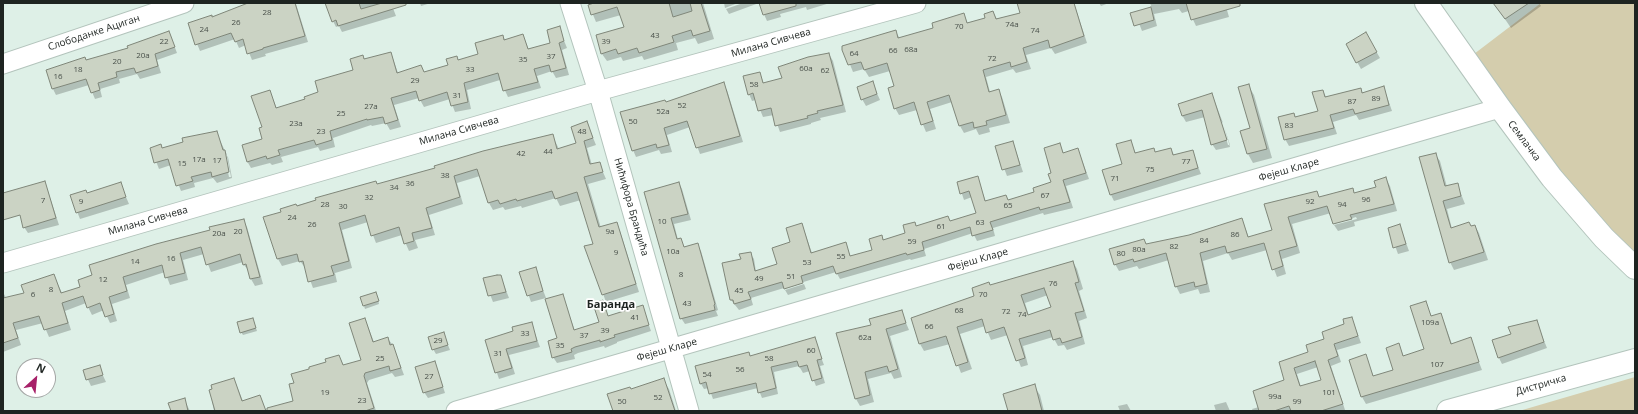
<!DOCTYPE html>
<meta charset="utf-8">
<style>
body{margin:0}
#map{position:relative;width:1638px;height:414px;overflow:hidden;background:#def0e7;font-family:"Open Sans",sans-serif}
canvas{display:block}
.frame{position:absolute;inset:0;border:4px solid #1e2421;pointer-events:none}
.north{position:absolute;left:16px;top:358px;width:40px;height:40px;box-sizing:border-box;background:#fff;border:1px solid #a5a7a6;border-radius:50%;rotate:27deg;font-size:11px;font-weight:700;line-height:16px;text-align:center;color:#1e2421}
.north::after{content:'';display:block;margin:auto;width:14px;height:18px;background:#a72169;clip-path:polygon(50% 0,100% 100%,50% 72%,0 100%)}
</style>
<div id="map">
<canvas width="1638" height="414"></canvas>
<div class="frame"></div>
<div class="north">N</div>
</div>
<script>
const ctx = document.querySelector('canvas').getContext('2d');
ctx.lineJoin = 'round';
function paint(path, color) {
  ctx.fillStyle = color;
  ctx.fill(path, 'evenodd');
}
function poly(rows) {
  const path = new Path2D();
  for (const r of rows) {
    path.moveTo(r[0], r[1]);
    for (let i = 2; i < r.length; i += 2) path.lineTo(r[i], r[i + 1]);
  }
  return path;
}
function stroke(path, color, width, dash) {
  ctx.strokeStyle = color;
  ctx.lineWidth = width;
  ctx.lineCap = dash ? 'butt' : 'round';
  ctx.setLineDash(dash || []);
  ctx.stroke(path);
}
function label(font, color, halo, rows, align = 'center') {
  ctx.font = font + ' "Open Sans",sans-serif';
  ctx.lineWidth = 3.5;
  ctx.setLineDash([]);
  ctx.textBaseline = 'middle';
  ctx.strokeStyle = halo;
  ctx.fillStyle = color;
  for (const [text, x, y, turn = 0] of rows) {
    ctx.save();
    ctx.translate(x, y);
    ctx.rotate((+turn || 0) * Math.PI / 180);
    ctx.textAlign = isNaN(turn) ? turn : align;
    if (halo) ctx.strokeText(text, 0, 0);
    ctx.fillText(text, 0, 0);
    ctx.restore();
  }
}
paint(poly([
 [1541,3,1635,3,1635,253,1570,191,1474,54],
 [1635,377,1635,411,1519,411]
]), '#d4cdad');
paint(poly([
 [251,3,298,3,296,4,308,42,265,54,266,56,252,60,246,45,239,48,235,39,200,51,189,24,212,18],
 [326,3,391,3,396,16,342,32,339,26,336,27,333,21],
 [420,3,431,3,421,6],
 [595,3,703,3,714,39,698,44,695,38,676,43,678,50,644,60,642,56,623,61,621,57,607,61,602,54,625,27,621,15,596,22,589,5],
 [724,3,738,3,725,8],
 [743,3,830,3,807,10,806,7,780,14,781,17,767,21,759,3,729,14,726,9],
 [1018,3,1074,3,1087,43,1055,54,1051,48,1026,55,1031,69,1016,73,1013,69,986,77,990,92,998,90,1002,97,1010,123,989,128,990,132,979,135,976,129,964,133,960,126,952,102,930,109,936,129,926,132,917,110,899,115,895,108,895,87,890,71,869,77,864,69,853,72,843,47,896,32,900,39,934,29,964,14,968,24,986,19,993,12,997,19,1022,14],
 [1099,3,1109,3,1101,6],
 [1150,3,1225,3,1229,17,1196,26,1189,11,1182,13,1179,9,1154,14,1157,26,1142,31,1135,13,1152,8],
 [1494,3,1539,3,1541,6,1511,28],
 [559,28,567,48,562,50,569,75,556,78,552,71,537,76,541,88,508,97,500,80,467,90,471,109,455,112,450,99,424,107,419,98,394,105,401,127,390,130,386,123,372,126,371,125,333,138,335,147,320,151,318,147,281,157,283,162,272,165,270,163,251,168,247,161,263,140,263,128,270,91,277,109,306,100,320,93,354,70,363,56,365,60,391,53,398,73,421,66,425,73,449,66,457,57,459,61,479,55,503,36,505,40,523,35,529,50,551,43],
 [169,32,177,53,157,60,161,73,140,79,137,74,119,79,120,83,100,89,102,97,95,99,89,85,56,95,53,89,47,71,129,49],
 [1366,34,1380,58,1361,69,1347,44],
 [829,54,833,61,846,112,820,118,821,120,811,123,811,124,780,132,774,115,763,117,756,100,752,101,749,94,760,73,764,84,783,79],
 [872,82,880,100,866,106,862,99],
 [723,84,727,90,743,142,700,154,690,127,667,135,672,152,661,154,659,150,636,157,633,150,666,103],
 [1248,85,1254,95,1272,158,1253,163,1248,154,1251,129],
 [1384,88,1392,111,1359,120,1356,115,1333,122,1337,134,1289,146,1285,139,1293,114,1296,118,1319,112,1323,91,1326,97,1360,89,1363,93],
 [1212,94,1223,123,1221,121,1228,145,1230,145,1224,126,1230,147,1216,150,1212,144,1205,117,1186,122,1182,115],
 [587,123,596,145,587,148,592,165,599,163,606,179,588,184,601,228,616,224,620,231,639,292,606,302,586,247,594,245,581,200,560,206,556,198,522,208,521,206,505,210,503,207,493,210,489,203,480,176,457,183,463,204,429,215,435,235,415,240,418,248,409,251,402,235,376,243,368,222,342,230,352,268,335,273,337,282,313,288,306,269,300,261,282,266,278,259,282,209,378,185,552,135,559,149,577,144],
 [216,132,227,155,224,153,229,177,231,177,227,156,228,157,232,178,217,183,213,178,194,183,195,187,181,191,171,165,159,169,151,148,162,149],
 [1131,141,1136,154,1153,149,1156,153,1171,149,1174,155,1192,151,1201,174,1114,201,1111,195],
 [1013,142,1023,172,1007,176,996,147],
 [1060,144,1064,154,1078,149,1089,179,1066,186,1073,208,1044,215,1043,213,993,228,995,236,977,241,973,233,924,249,926,256,911,260,910,259,840,279,836,272,784,288,751,298,753,305,739,310,731,300,742,260,750,253,754,259,756,272,778,265,802,224,812,253,845,243,851,257,873,250,881,236,884,240,907,233,917,227,950,222,977,214,972,197,964,200,958,182,977,177,986,202,1006,196,1009,201,1035,192,1052,183,1052,173],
 [1435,154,1440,161,1447,187,1457,184,1465,204,1447,209,1452,229,1475,226,1479,233,1488,260,1454,270,1450,262],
 [1386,179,1390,186,1397,211,1354,222,1355,226,1338,231,1334,225,1357,219,1356,217,1334,224,1331,213,1292,224,1300,253,1282,259,1286,274,1277,277,1267,250,1232,260,1228,253,1203,261,1210,292,1200,294,1198,289,1180,294,1176,286,1169,260,1139,269,1137,266,1119,271,1115,264,1144,240,1147,245,1189,236,1242,219,1249,238,1274,231,1266,205,1316,192,1320,198,1352,189,1355,194,1377,187],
 [45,182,59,225,28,233,24,227],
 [120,183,129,204,80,219,71,196,87,194],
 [679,183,682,189,691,220,674,224,678,240,680,239,685,248,697,245,701,251,718,310,716,311,718,316,685,324,681,318,646,193],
 [243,220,247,227,263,284,255,286,251,279,249,271,244,265,251,263,244,263,244,265,243,262,211,272,204,254,183,260,188,280,170,285,165,272,126,285,130,298,112,304,117,321,110,323,104,310,92,315,86,303,65,311,71,330,49,337,43,323,16,330,21,345,3,352,3,292,6,298,25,294,54,276,62,293,81,287,211,231],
 [1400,226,1409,251,1398,254,1389,229],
 [1073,262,1077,269,1083,289,1079,291,1087,318,1079,321,1085,344,1067,350,1064,345,1058,346,1053,337,1023,346,1028,365,1021,367,1008,335,991,340,985,326,960,334,972,369,961,373,950,344,924,351,920,344,990,286],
 [1048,295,1052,308,1029,316,1025,303],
 [535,268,546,298,531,302,521,273],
 [500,275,509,298,493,302,484,279],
 [804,284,806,289,788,295,785,290],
 [562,295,575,331,600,322,602,302,608,317,642,306,651,331,617,342,617,343,605,348,604,346,578,353,574,355,575,359,557,363,553,357,559,339],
 [377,296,379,304,365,309,364,306],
 [1425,302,1432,317,1441,314,1452,344,1470,339,1482,370,1366,404,1362,397,1365,356,1374,377,1394,371,1399,344,1404,357,1425,350],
 [901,311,909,330,890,336,902,377,894,379,891,373,868,379,874,402,860,406,856,399,837,334,872,326],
 [1352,318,1361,343,1337,350,1341,362,1331,366,1345,410,1253,411,1252,409,1259,407,1286,380,1280,363,1309,353,1346,325],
 [1318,367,1323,380,1301,387,1297,374],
 [253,319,257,331,243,335,241,332],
 [365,319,374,342,387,338,393,345,404,375,395,377,392,373,369,380,367,383,376,411,286,411,295,401,295,383,311,370,339,356,344,366,362,360],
 [1536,321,1547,348,1502,364,1499,358,1512,334],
 [531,323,540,347,509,355,515,374,499,379,486,340,515,332],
 [443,333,450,350,436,354,433,349],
 [814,339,824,365,820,366,825,383,816,386,810,371,803,373,799,366,774,372,778,394,762,398,758,388,713,399,709,388,704,389,701,384,751,357],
 [435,362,445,393,428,398,424,392],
 [99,367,106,382,91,386,84,371],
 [234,379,243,401,260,396,266,411,214,411,210,391],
 [663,380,669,389,676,411,614,411,631,390],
 [1034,386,1040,395,1044,411,1009,411],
 [184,399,190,411,172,411],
 [1226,402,1230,411,1216,411,1214,405],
 [1127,404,1131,411,1120,411,1118,406]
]), '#0003');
const building = poly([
 [248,3,295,3,305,36,263,48,263,49,247,54,243,39,235,42,231,33,195,45,188,23,212,15,212,17,248,3],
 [325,3,359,3,361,9,382,3,406,3,406,5,338,26,336,20,332,22,325,3],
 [594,3,669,3,673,17,692,11,690,3,701,3,710,31,693,36,691,30,672,36,674,42,639,53,637,48,618,54,616,49,601,54,596,35,624,27,617,7,591,15,588,5,594,3],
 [759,3,796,3,796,6,763,15,759,3],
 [1017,3,1074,3,1084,36,1050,48,1048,40,1023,48,1027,62,1011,67,1010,62,983,70,989,92,999,89,1006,115,986,121,987,125,974,128,973,122,959,126,949,95,927,102,933,121,921,125,914,102,894,109,888,88,894,86,887,63,864,70,861,62,848,65,842,50,842,46,896,30,898,38,933,28,932,23,964,13,967,23,985,18,984,14,993,11,996,19,1020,13,1017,3],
 [1186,3,1240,3,1240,6,1191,20,1186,3],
 [1493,3,1529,3,1505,19,1493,3],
 [1151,7,1154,20,1134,26,1130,13,1151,7],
 [560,26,564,41,559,43,566,68,551,72,549,65,534,69,538,82,503,91,498,73,464,83,468,102,451,106,447,92,419,101,416,91,391,98,398,120,385,124,383,117,367,120,367,119,330,131,332,140,316,145,314,140,278,150,280,155,267,159,266,156,247,162,242,145,262,139,259,128,262,127,251,96,270,90,276,108,305,99,304,97,318,92,315,81,353,70,350,59,363,55,364,59,391,52,397,73,421,65,424,72,448,65,446,59,457,56,458,60,478,54,475,43,503,35,504,40,523,34,528,49,550,43,547,30,560,26],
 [169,31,175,47,155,54,158,66,136,73,134,68,116,72,117,77,98,83,100,90,91,93,86,79,52,89,46,70,85,57,86,60,128,48,127,46,169,31],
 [1366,32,1377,52,1356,63,1346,44,1366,32],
 [829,53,843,105,817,111,818,113,807,116,808,118,775,126,771,108,758,111,753,93,748,95,743,76,760,72,763,83,782,78,778,67,808,57,829,53],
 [873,81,877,94,861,100,857,87,873,81],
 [724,82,740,136,696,148,687,121,664,128,669,145,657,148,656,144,632,151,620,112,665,100,666,102,724,82],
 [1249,84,1267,149,1247,154,1240,131,1250,128,1238,87,1249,84],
 [1384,86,1389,105,1355,114,1353,109,1330,115,1334,128,1284,140,1278,117,1294,113,1295,117,1318,111,1312,92,1323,90,1325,97,1361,88,1362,93,1384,86],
 [1212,93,1227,140,1211,145,1202,110,1182,116,1178,104,1212,93],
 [587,121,593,138,584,141,590,164,600,162,603,172,584,177,599,227,617,222,636,284,602,295,584,246,593,244,577,192,555,199,552,191,517,201,516,199,500,204,498,200,488,203,477,169,454,176,460,197,426,208,432,228,412,233,414,241,404,244,399,227,371,236,365,215,339,223,349,261,331,266,334,275,308,282,303,261,299,262,297,254,277,259,263,217,281,212,280,209,296,204,297,206,316,200,315,198,376,181,377,184,435,168,434,166,483,151,553,134,557,149,576,143,571,127,587,121],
 [217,131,223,150,225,150,229,172,212,177,211,172,191,177,193,181,176,186,168,159,154,163,150,148,161,144,162,148,183,142,182,138,217,131],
 [1131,140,1135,153,1154,148,1155,152,1171,148,1173,155,1193,150,1198,168,1110,195,1102,170,1122,164,1116,144,1131,140],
 [1013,141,1020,165,1002,170,995,146,1013,141],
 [1060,143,1063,153,1078,148,1086,173,1063,180,1070,202,1040,210,1039,207,990,222,993,230,972,236,970,227,922,242,924,250,907,255,906,253,836,274,833,266,801,276,803,283,784,289,782,282,748,292,751,299,734,304,733,300,730,300,722,263,741,259,739,254,751,252,755,271,777,264,772,248,790,242,786,228,802,223,811,253,846,242,850,256,872,250,869,239,882,235,883,240,905,233,903,225,915,222,916,226,948,216,950,221,976,213,969,191,960,194,957,182,978,176,985,201,1006,195,1008,200,1034,192,1033,188,1051,182,1048,174,1051,173,1044,148,1060,143],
 [1436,153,1445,186,1458,183,1461,196,1443,201,1451,228,1469,222,1471,226,1475,225,1484,252,1449,263,1419,157,1436,153],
 [1386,177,1394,204,1350,215,1352,219,1333,224,1327,206,1288,217,1297,246,1279,251,1283,266,1272,270,1264,243,1227,253,1225,246,1200,253,1207,284,1195,287,1194,282,1175,287,1166,253,1134,262,1133,259,1114,265,1109,249,1144,239,1146,244,1189,235,1242,218,1248,237,1272,230,1264,204,1317,191,1319,197,1353,188,1354,193,1376,187,1374,181,1386,177],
 [45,181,56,218,23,228,20,215,3,220,3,193,45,181],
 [121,182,126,197,76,213,70,195,86,190,87,193,121,182],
 [679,182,688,214,671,218,677,239,681,238,684,247,698,243,715,304,714,305,715,310,680,319,644,192,679,182],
 [244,219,260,277,250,279,246,264,243,265,240,254,206,265,201,247,180,253,185,273,165,278,162,265,123,277,127,291,109,297,114,314,105,317,100,303,87,308,83,296,62,303,68,323,44,330,39,316,13,323,18,338,3,343,3,298,24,293,21,285,54,274,61,293,80,287,78,280,92,275,89,265,156,244,210,230,209,227,244,219],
 [1400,224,1406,244,1393,248,1388,228,1400,224],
 [1073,261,1079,282,1075,283,1084,311,1075,313,1082,337,1062,343,1060,338,1053,340,1050,330,1019,339,1025,358,1016,361,1004,327,986,333,982,319,957,327,968,362,956,366,946,336,919,344,911,318,974,296,972,288,989,282,990,285,1073,261],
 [1044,288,1051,307,1028,315,1021,295,1044,288],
 [536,267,543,291,527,296,519,272,536,267],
 [497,275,501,275,506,292,488,296,483,278,497,275],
 [376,292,379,301,363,306,360,297,376,292],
 [563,294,574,330,599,322,593,304,603,300,608,316,643,305,649,325,614,335,615,337,600,342,600,340,575,347,571,349,572,352,552,358,548,341,557,338,545,299,563,294],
 [1426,301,1431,316,1441,313,1451,344,1471,337,1479,362,1361,397,1349,360,1366,354,1373,376,1393,370,1386,348,1399,343,1403,356,1424,349,1410,306,1426,301],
 [902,310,906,323,886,329,898,369,889,372,887,366,865,372,870,395,855,399,836,333,871,325,869,319,902,310],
 [1352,317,1358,336,1334,344,1338,356,1328,360,1343,404,1321,411,1291,411,1289,406,1274,411,1259,411,1253,391,1284,380,1279,362,1308,352,1306,345,1324,339,1322,332,1344,324,1343,319,1352,317],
 [1315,361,1321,380,1300,386,1294,368,1315,361],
 [253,318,256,328,240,333,237,322,253,318],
 [365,318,373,342,388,337,390,345,393,344,401,368,390,371,389,366,365,373,364,376,374,408,365,411,267,411,267,408,293,401,289,384,294,383,291,374,309,369,309,367,326,362,325,359,339,355,343,365,361,360,349,323,365,318],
 [1537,320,1544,342,1498,358,1492,340,1511,334,1508,327,1537,320],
 [532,322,537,341,506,349,512,368,495,373,485,340,513,331,512,327,532,322],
 [444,332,448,345,432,350,428,337,444,332],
 [815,337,822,359,817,360,822,378,812,381,807,365,799,367,797,361,771,367,776,388,758,393,756,383,709,394,706,382,700,384,695,366,749,352,750,356,815,337],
 [435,361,443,387,423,393,415,367,435,361],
 [100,365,103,375,86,380,83,370,100,365],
 [234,378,242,401,260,395,266,411,215,411,209,390,212,389,211,385,234,378],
 [664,378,675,411,613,411,607,394,630,387,631,389,664,378],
 [1035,384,1042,411,1008,411,1003,394,1035,384],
 [185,398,188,411,171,411,168,403,185,398]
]);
paint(building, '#cbd3c4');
stroke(building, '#7f8679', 1);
const minor = poly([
 [570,3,598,91,689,411],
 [3,64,184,3],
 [3,263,598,91,916,3],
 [456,411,1500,108]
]);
const major = poly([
 [1426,3,1500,108,1552,178,1604,238,1635,268],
 [1448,411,1635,360]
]);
stroke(minor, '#b3c4bc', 21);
stroke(major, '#b3c4bc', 24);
stroke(minor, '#fff', 19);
stroke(major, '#fff', 22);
label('8px', '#49504a', null, [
 ["28",267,13],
 ["26",236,23],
 ["74a",1012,25],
 ["70",959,27],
 ["24",204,30],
 ["74",1035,31],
 ["43",655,36],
 ["22",164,42],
 ["39",606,42],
 ["68a",911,50],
 ["66",893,51],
 ["64",854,54],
 ["20a",143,56],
 ["37",551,57],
 ["72",992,59],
 ["35",523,60],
 ["20",117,62],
 ["60a",806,69],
 ["18",78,70],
 ["33",470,70],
 ["62",825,71],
 ["16",58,77],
 ["29",415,81],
 ["58",754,85],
 ["31",457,96],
 ["89",1376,99],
 ["87",1352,102],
 ["52",682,106],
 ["27a",371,107],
 ["52a",663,112],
 ["25",341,114],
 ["50",633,122],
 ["23a",296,124],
 ["83",1289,126],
 ["23",321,132],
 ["48",582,132],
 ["44",548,152],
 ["42",521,154],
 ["17a",199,160],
 ["17",217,161],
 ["77",1186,162],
 ["15",182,164],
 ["75",1150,170],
 ["38",445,176],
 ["71",1115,179],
 ["36",410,184],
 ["34",394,188],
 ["67",1045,196],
 ["32",369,198],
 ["96",1366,200],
 ["7",43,201],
 ["9",81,202],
 ["92",1310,202],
 ["28",325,205],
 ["94",1342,205],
 ["65",1008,206],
 ["30",343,207],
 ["24",292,218],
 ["10",662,222],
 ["63",980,223],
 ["26",312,225],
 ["61",941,227],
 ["20",238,232],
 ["9a",610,232],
 ["20a",219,234],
 ["86",1235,235],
 ["84",1204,241],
 ["59",912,242],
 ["82",1174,247],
 ["80a",1139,250],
 ["10a",673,252],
 ["9",616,253],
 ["80",1121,254],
 ["55",841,257],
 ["16",171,259],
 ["14",135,262],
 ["53",807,263],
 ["8",681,275],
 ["51",791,277],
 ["49",759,279],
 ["12",103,280],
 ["76",1053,284],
 ["8",51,290],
 ["45",739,291],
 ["6",33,295],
 ["70",983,295],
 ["43",687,304],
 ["68",959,311],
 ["72",1006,312],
 ["74",1022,315],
 ["41",635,318],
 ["109a",1430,323],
 ["66",929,327],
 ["39",605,331],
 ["33",525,334],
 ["37",584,336],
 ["62a",865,338],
 ["29",438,341],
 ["35",560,346],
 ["60",811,351],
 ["31",498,354],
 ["25",380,359],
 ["58",769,359],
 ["107",1437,365],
 ["56",740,370],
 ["54",707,375],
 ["27",429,377],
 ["19",325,393],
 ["101",1329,393],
 ["99a",1275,397],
 ["52",658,398],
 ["23",362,401],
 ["50",622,402],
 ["99",1297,402]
]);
label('10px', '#1e2421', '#fff', [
 ["Слободанке Ациган",94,33,-18],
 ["Милана Сивчева",771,43,-16],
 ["Милана Сивчева",459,131,-16],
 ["Семлачка",1524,141,53],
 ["Фејеш Кларе",1289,170,-16],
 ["Нићифора Брандића",631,207,74],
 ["Милана Сивчева",148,221,-16],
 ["Фејеш Кларе",978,260,-16],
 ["Фејеш Кларе",667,350,-16],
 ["Дистричка",1541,385,-16]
]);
label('bold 11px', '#1e2421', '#fff', [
 ["Баранда",611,305]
]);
</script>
